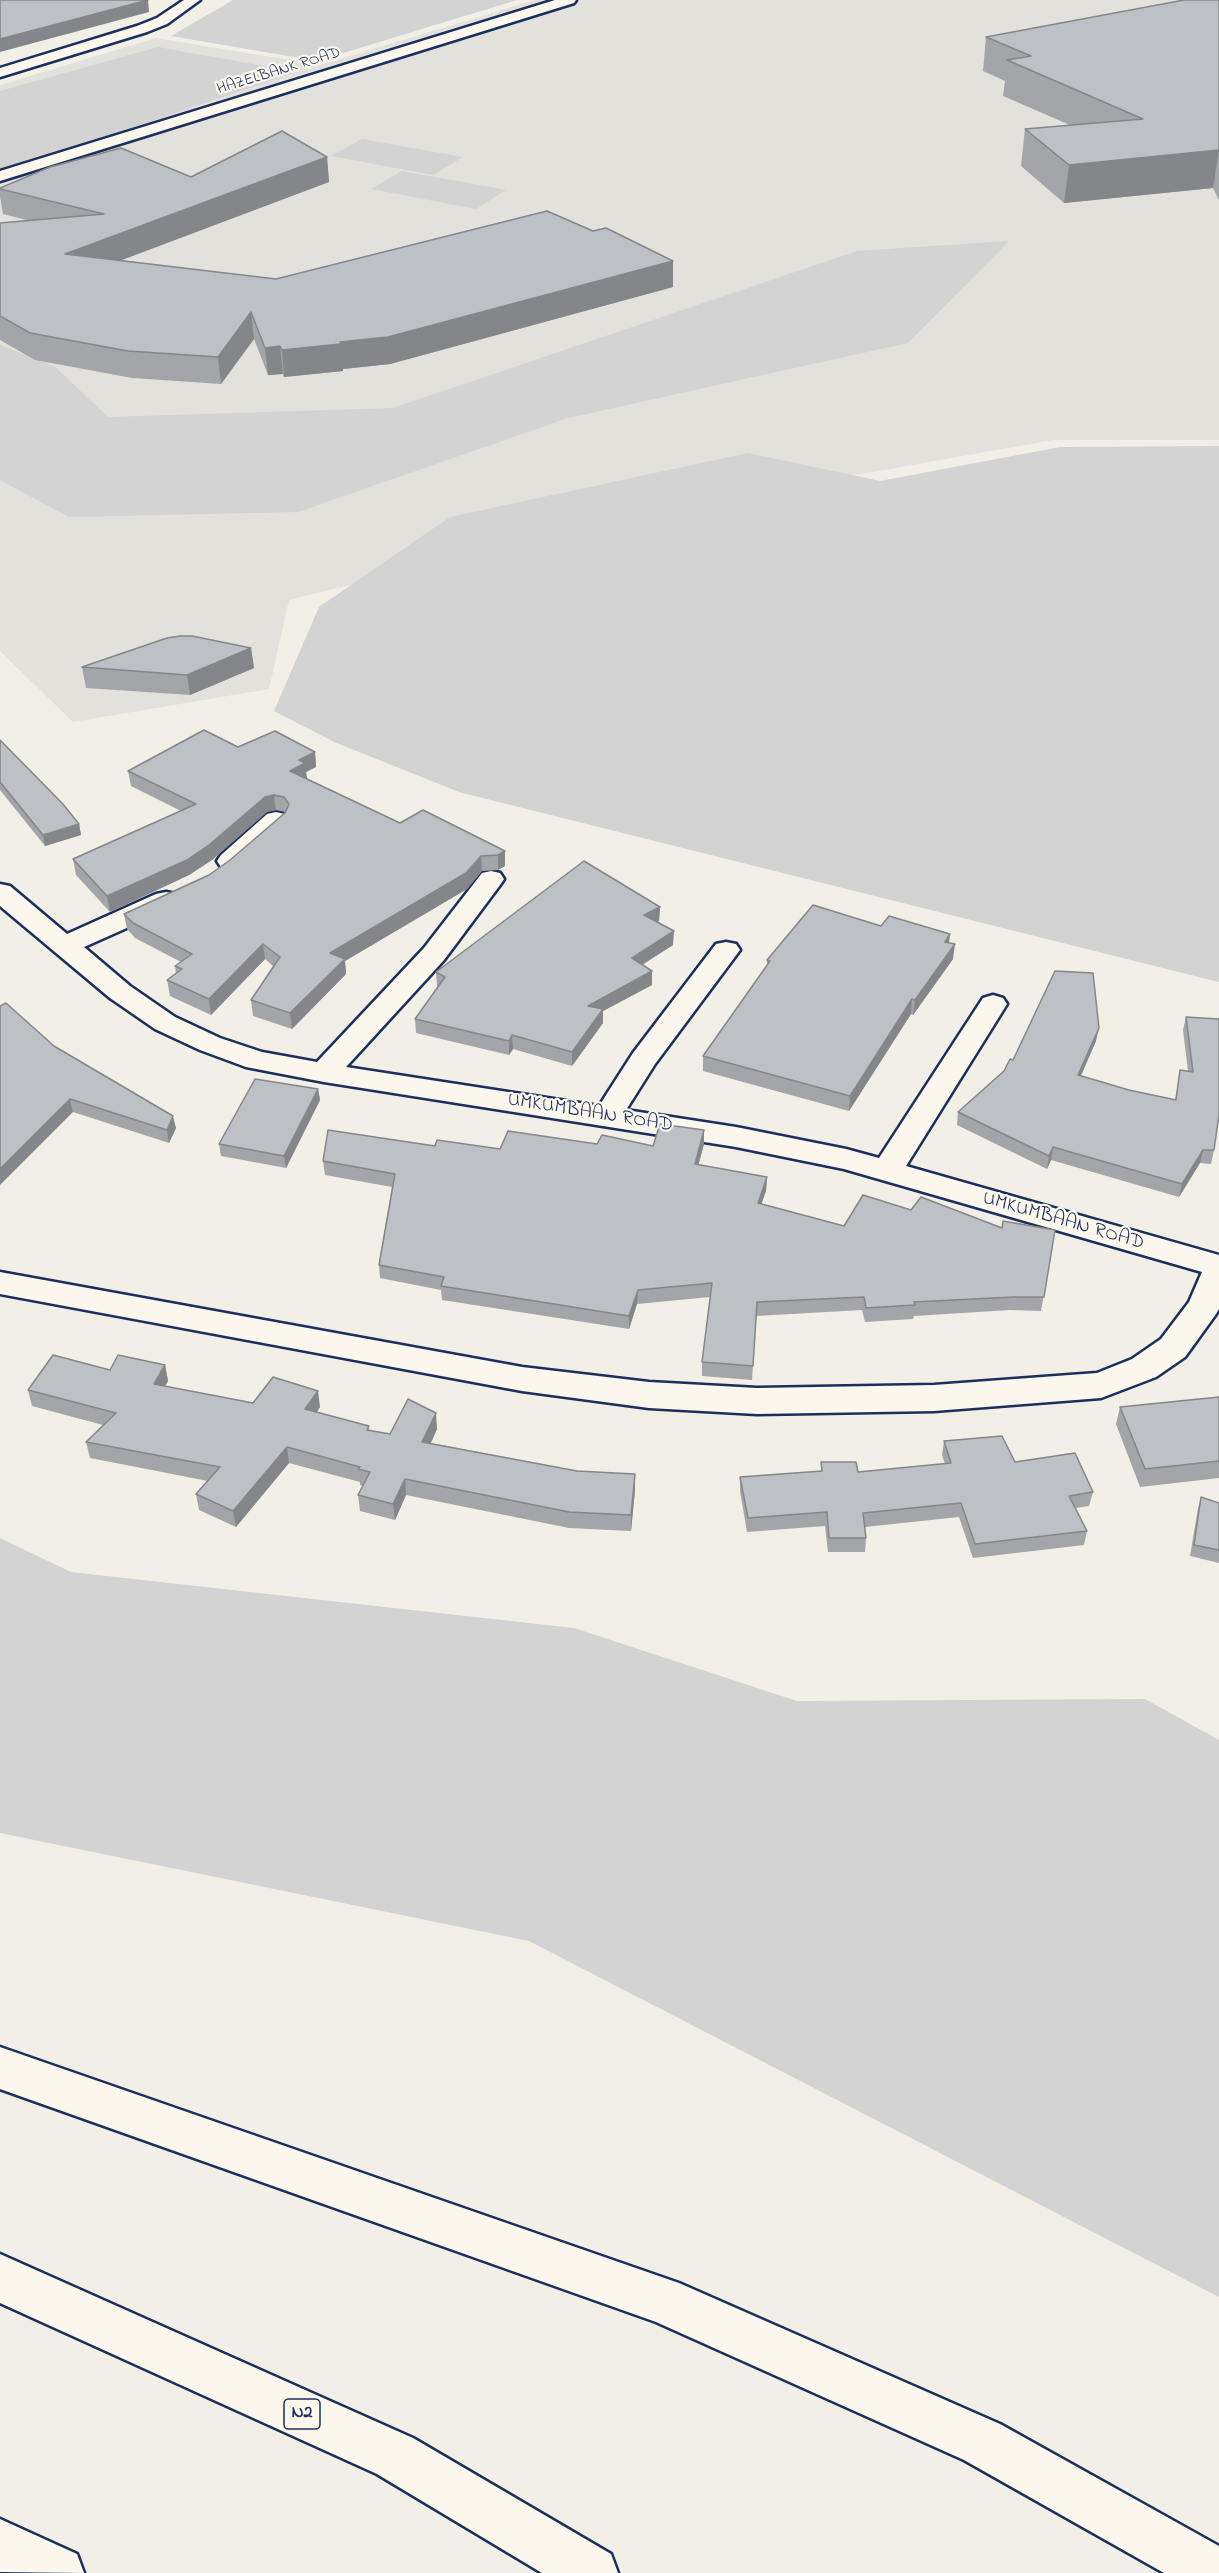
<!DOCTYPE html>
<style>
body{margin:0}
canvas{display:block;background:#f2efe6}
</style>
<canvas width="1219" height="2573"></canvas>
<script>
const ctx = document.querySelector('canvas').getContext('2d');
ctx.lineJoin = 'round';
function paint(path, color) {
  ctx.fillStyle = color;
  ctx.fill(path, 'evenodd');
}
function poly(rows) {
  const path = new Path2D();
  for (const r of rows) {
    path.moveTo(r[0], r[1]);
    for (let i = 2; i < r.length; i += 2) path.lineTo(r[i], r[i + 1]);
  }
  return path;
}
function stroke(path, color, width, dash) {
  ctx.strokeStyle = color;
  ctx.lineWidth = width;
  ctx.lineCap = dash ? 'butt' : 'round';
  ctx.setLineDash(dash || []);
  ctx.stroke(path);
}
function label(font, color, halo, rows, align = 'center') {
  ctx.font = font + ' "Indie Flower",sans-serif';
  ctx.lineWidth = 4.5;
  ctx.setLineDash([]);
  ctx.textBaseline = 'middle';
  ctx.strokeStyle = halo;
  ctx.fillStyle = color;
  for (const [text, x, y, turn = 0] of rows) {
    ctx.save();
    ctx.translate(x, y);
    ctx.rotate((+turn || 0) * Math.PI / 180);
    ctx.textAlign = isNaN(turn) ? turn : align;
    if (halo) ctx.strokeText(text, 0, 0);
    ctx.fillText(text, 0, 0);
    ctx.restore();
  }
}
paint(poly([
 [535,0,1219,0,1219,440,1053,440,648,512,289,600,269,689,73,722,0,651,0,85,156,38,320,65]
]), '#e2e1dc');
paint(poly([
 [233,0,517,0,317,61,171,36],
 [158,47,297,72,0,172,0,91],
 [362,139,463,157,433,175,331,156],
 [402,171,506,190,476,209,371,189],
 [1009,241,908,343,568,418,298,512,69,517,0,480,0,345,54,366,108,417,393,408,857,251],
 [1219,446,1219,982,459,792,334,742,274,711,319,607,450,517,748,453,880,481,1060,447],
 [0,1538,71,1572,574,1628,797,1701,1145,1699,1219,1740,1219,2297,529,1941,0,1833]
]), '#d2d3d2');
const minor = poly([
 [184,0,200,0,167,24,147,32,0,77,0,68,137,26,157,18,184,0],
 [555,0,576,0,574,3,0,181,0,171,555,0],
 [276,812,285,814,289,820,285,826,239,867,230,869,221,867,217,861,221,855,267,814,276,812],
 [491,871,500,873,504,879,500,885,444,960,346,1067,599,1106,633,1053,716,944,726,942,736,944,740,950,655,1064,626,1110,736,1127,846,1149,879,1158,983,998,993,995,1003,998,1007,1004,906,1166,1219,1255,1219,1309,1216,1314,1185,1357,1156,1377,1101,1398,934,1411,757,1414,649,1408,522,1391,0,1294,0,1272,522,1367,649,1382,757,1388,934,1385,1097,1373,1132,1359,1161,1339,1189,1302,1202,1272,844,1169,736,1147,324,1082,246,1067,200,1050,155,1029,110,998,0,906,0,884,10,886,67,934,156,894,166,892,176,894,180,900,176,906,84,947,130,986,175,1017,220,1038,262,1052,317,1062,424,948,482,873,491,871]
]);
const highway = poly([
 [0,2047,679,2283,1000,2424,1219,2546,1219,2573,1164,2573,964,2460,656,2322,0,2089,0,2047],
 [0,2254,413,2438,611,2554,618,2573,542,2573,377,2474,0,2303,0,2254],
 [0,2519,77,2554,84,2573,0,2572,0,2519]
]);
stroke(minor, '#1b2f5e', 5);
stroke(highway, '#1b2f5e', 5);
paint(minor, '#fbf7ec');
paint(highway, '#fbf7ec');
paint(poly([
 [1219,0,1219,200,1213,188,1064,203,1021,166,1025,129,1070,125,1003,96,1005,81,983,71,986,37],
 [327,157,329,182,120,260,276,279,593,231,673,261,673,287,390,364,343,369,343,371,284,377,283,374,268,375,254,339,221,384,132,378,35,360,0,340,0,223,30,221,3,214,0,197,0,188,191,177],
 [251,648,254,668,190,695,86,688,82,667],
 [0,740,79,824,81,835,45,846,0,790],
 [238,747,315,752,316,767,306,772,307,778,306,778,400,823,505,851,505,866,498,870,482,871,467,889,345,961,346,974,292,1029,253,1016,251,1000,273,966,265,959,211,1015,170,996,167,980,176,974,175,966,181,962,135,938,127,929,124,914,209,875,230,860,285,812,276,810,267,812,212,860,189,875,110,912,76,875,73,859,181,811,131,786,128,771],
 [660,907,659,921,657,922,673,945,642,965,652,971,652,985,603,1011,603,1023,572,1066,513,1049,509,1055,416,1033,415,1019,438,986,437,986,436,972],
 [881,926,950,934,949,943,953,959,913,1015,911,1014,849,1111,703,1071,703,1056,767,965,767,960],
 [1186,1017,1214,1150,1211,1164,1200,1163,1179,1197,1051,1160,1047,1169,957,1125,958,1112,1004,1071,1013,1060,1096,1041,1081,1076,1129,1090,1175,1100,1180,1070,1188,1071,1183,1030],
 [54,1046,176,1128,169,1143,73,1112],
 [318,1089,320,1100,286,1168,221,1156,219,1144],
 [704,1130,704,1144,698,1165,767,1177,766,1191,761,1204,844,1226,911,1210,1002,1228,1055,1230,1041,1311,1010,1310,914,1316,913,1319,865,1322,862,1310,756,1316,752,1380,702,1376,702,1362,710,1297,637,1304,629,1329,442,1300,441,1290,380,1278,379,1265,392,1187,325,1175,323,1161,435,1146,500,1149,597,1144,653,1146],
 [165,1365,168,1381,165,1386,253,1403,320,1407,317,1412,369,1426,369,1430,390,1434,437,1429,431,1443,577,1471,635,1474,635,1490,631,1531,569,1528,406,1495,395,1520,360,1511,358,1495,363,1486,360,1485,360,1482,289,1463,236,1527,199,1510,196,1494,208,1481,90,1458,86,1442,103,1425,32,1406,28,1390,110,1370],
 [1219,1397,1219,1478,1140,1487,1116,1424,1120,1407],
 [944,1441,1015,1462,1093,1492,1089,1506,1076,1508,1087,1531,1084,1545,973,1558,959,1517,865,1527,866,1538,865,1552,828,1552,825,1526,747,1532,740,1491,740,1477,821,1471,821,1462,858,1472,945,1464,942,1455],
 [1201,1497,1219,1503,1219,1563,1190,1556,1198,1508]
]), '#a3a5a9');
paint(poly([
 [148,0,149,12,0,52,0,39],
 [1219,150,1213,188,1064,203,1069,165],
 [327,157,329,182,69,280,65,254],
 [673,261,673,287,390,364,343,369,343,371,284,377,282,350,340,342],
 [251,312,254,339,221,384,218,357],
 [280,346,283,374,268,375,265,348],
 [251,648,254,668,190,695,187,675],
 [315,752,316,767,306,772,307,778,291,786,290,771,299,760],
 [274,795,276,810,267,812,212,860,189,875,110,912,107,896,265,797],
 [79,824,81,835,45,846,43,835],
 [505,851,505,866,498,870,498,855],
 [481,856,482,871,467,889,345,961,346,974,292,1029,290,1013,330,953],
 [660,907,659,921,644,929,644,915],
 [674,931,673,945,632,971,632,958],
 [950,934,948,948,945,942],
 [263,944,265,959,211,1015,209,999],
 [955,944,953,959,913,1015,915,1000],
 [652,971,652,985,603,1011,603,1023,572,1066,572,1052,588,1006],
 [912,999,911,1014,849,1111,850,1096],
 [1099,1028,1096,1041,1075,1088,1078,1075],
 [512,1035,513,1049,509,1055,509,1041],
 [318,1089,320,1100,286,1168,284,1156],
 [70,1099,73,1112,0,1185,0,1169],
 [173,1116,176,1128,169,1143,167,1130],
 [704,1130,704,1144,695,1178,695,1164],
 [1053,1147,1051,1160,1047,1169,1049,1156],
 [1203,1150,1200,1163,1179,1197,1182,1184],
 [767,1177,766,1191,757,1217,758,1203],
 [638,1290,637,1304,629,1329,629,1316],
 [165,1365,168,1381,157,1400,154,1384],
 [318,1391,320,1407,308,1425,305,1409],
 [436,1413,437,1429,424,1458,422,1442],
 [287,1447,289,1463,236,1527,233,1511],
 [635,1474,635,1490,631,1531,631,1515],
 [405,1479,406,1495,395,1520,393,1504]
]), '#848689');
const building = poly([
 [0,0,148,0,0,39,0,0],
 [1184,0,1219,0,1219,150,1069,165,1025,129,1143,119,1007,60,1031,56,986,37,1184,0],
 [282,131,327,157,65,254,276,279,547,211,593,231,606,228,673,261,388,337,340,342,341,344,282,350,280,346,265,348,251,312,218,357,128,351,30,333,0,316,0,223,104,214,0,189,0,188,50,167,121,148,191,177,282,131],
 [180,636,192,636,251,648,187,675,82,667,167,638,180,636],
 [204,730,238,747,275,731,315,752,299,760,305,763,290,771,400,823,423,810,505,851,498,855,481,856,466,873,330,953,345,959,290,1013,251,1000,280,957,263,944,209,999,167,980,182,969,175,966,192,954,133,923,124,914,209,875,230,860,285,813,289,804,284,797,274,795,265,797,209,845,187,860,107,896,73,859,196,804,128,771,204,730],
 [0,740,62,803,79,824,43,835,0,782,0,740],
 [584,861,660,907,644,915,674,931,632,958,652,971,588,1006,603,1009,572,1052,512,1035,509,1041,415,1019,445,977,436,972,584,861],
 [813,905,881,926,889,916,950,934,945,942,955,944,915,1000,912,999,850,1096,703,1056,770,961,767,960,813,905],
 [1055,971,1093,973,1099,1028,1078,1075,1129,1090,1176,1100,1180,1070,1193,1072,1186,1017,1219,1019,1219,1115,1214,1150,1203,1150,1182,1184,1053,1147,1049,1156,958,1112,1004,1071,1010,1059,1013,1060,1055,971],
 [6,1003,54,1046,173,1116,167,1130,70,1099,0,1169,0,1006,6,1003],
 [255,1079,318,1089,284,1156,219,1144,255,1079],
 [660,1124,704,1130,695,1164,767,1177,758,1203,844,1226,863,1195,911,1210,921,1197,1002,1228,1003,1221,1055,1230,1044,1297,1013,1297,914,1302,915,1305,866,1308,864,1297,757,1302,753,1366,702,1362,712,1283,638,1290,629,1316,441,1286,444,1277,379,1265,395,1174,323,1161,328,1130,435,1146,437,1140,500,1149,508,1131,597,1144,602,1135,653,1146,660,1124],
 [53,1355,110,1370,118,1355,165,1365,154,1384,253,1403,273,1377,318,1391,305,1409,369,1426,367,1430,390,1434,408,1399,436,1413,422,1442,577,1471,635,1474,631,1515,569,1512,405,1479,393,1504,358,1495,370,1472,358,1469,360,1467,287,1447,233,1511,196,1494,220,1467,86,1442,116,1413,28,1390,53,1355],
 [1219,1397,1219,1461,1145,1469,1120,1407,1219,1397],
 [1002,1436,1015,1462,1075,1453,1093,1492,1069,1496,1087,1531,975,1544,961,1503,863,1513,866,1538,829,1538,827,1512,748,1518,740,1477,822,1471,821,1462,856,1462,858,1472,951,1463,944,1441,1002,1436],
 [1201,1497,1219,1503,1219,1550,1194,1545,1201,1497]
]);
paint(building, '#bdc0c4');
stroke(building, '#848689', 1.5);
label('16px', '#1b2f5e', '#fbf7ec', [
 ["HAZELBANK ROAD",279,72,-17]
]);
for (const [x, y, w] of [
 [302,2414,36]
]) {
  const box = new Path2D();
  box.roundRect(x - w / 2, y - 15, w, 30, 4.5);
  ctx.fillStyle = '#fbf7ec';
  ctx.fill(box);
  stroke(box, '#1b2f5e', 1.5);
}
label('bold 18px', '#1b2f5e', null, [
 ["N2",302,2414]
]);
label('20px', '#1b2f5e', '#fbf7ec', [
 ["UMKUMBAAN ROAD",590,1114,9],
 ["UMKUMBAAN ROAD",1063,1222,16]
]);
</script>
